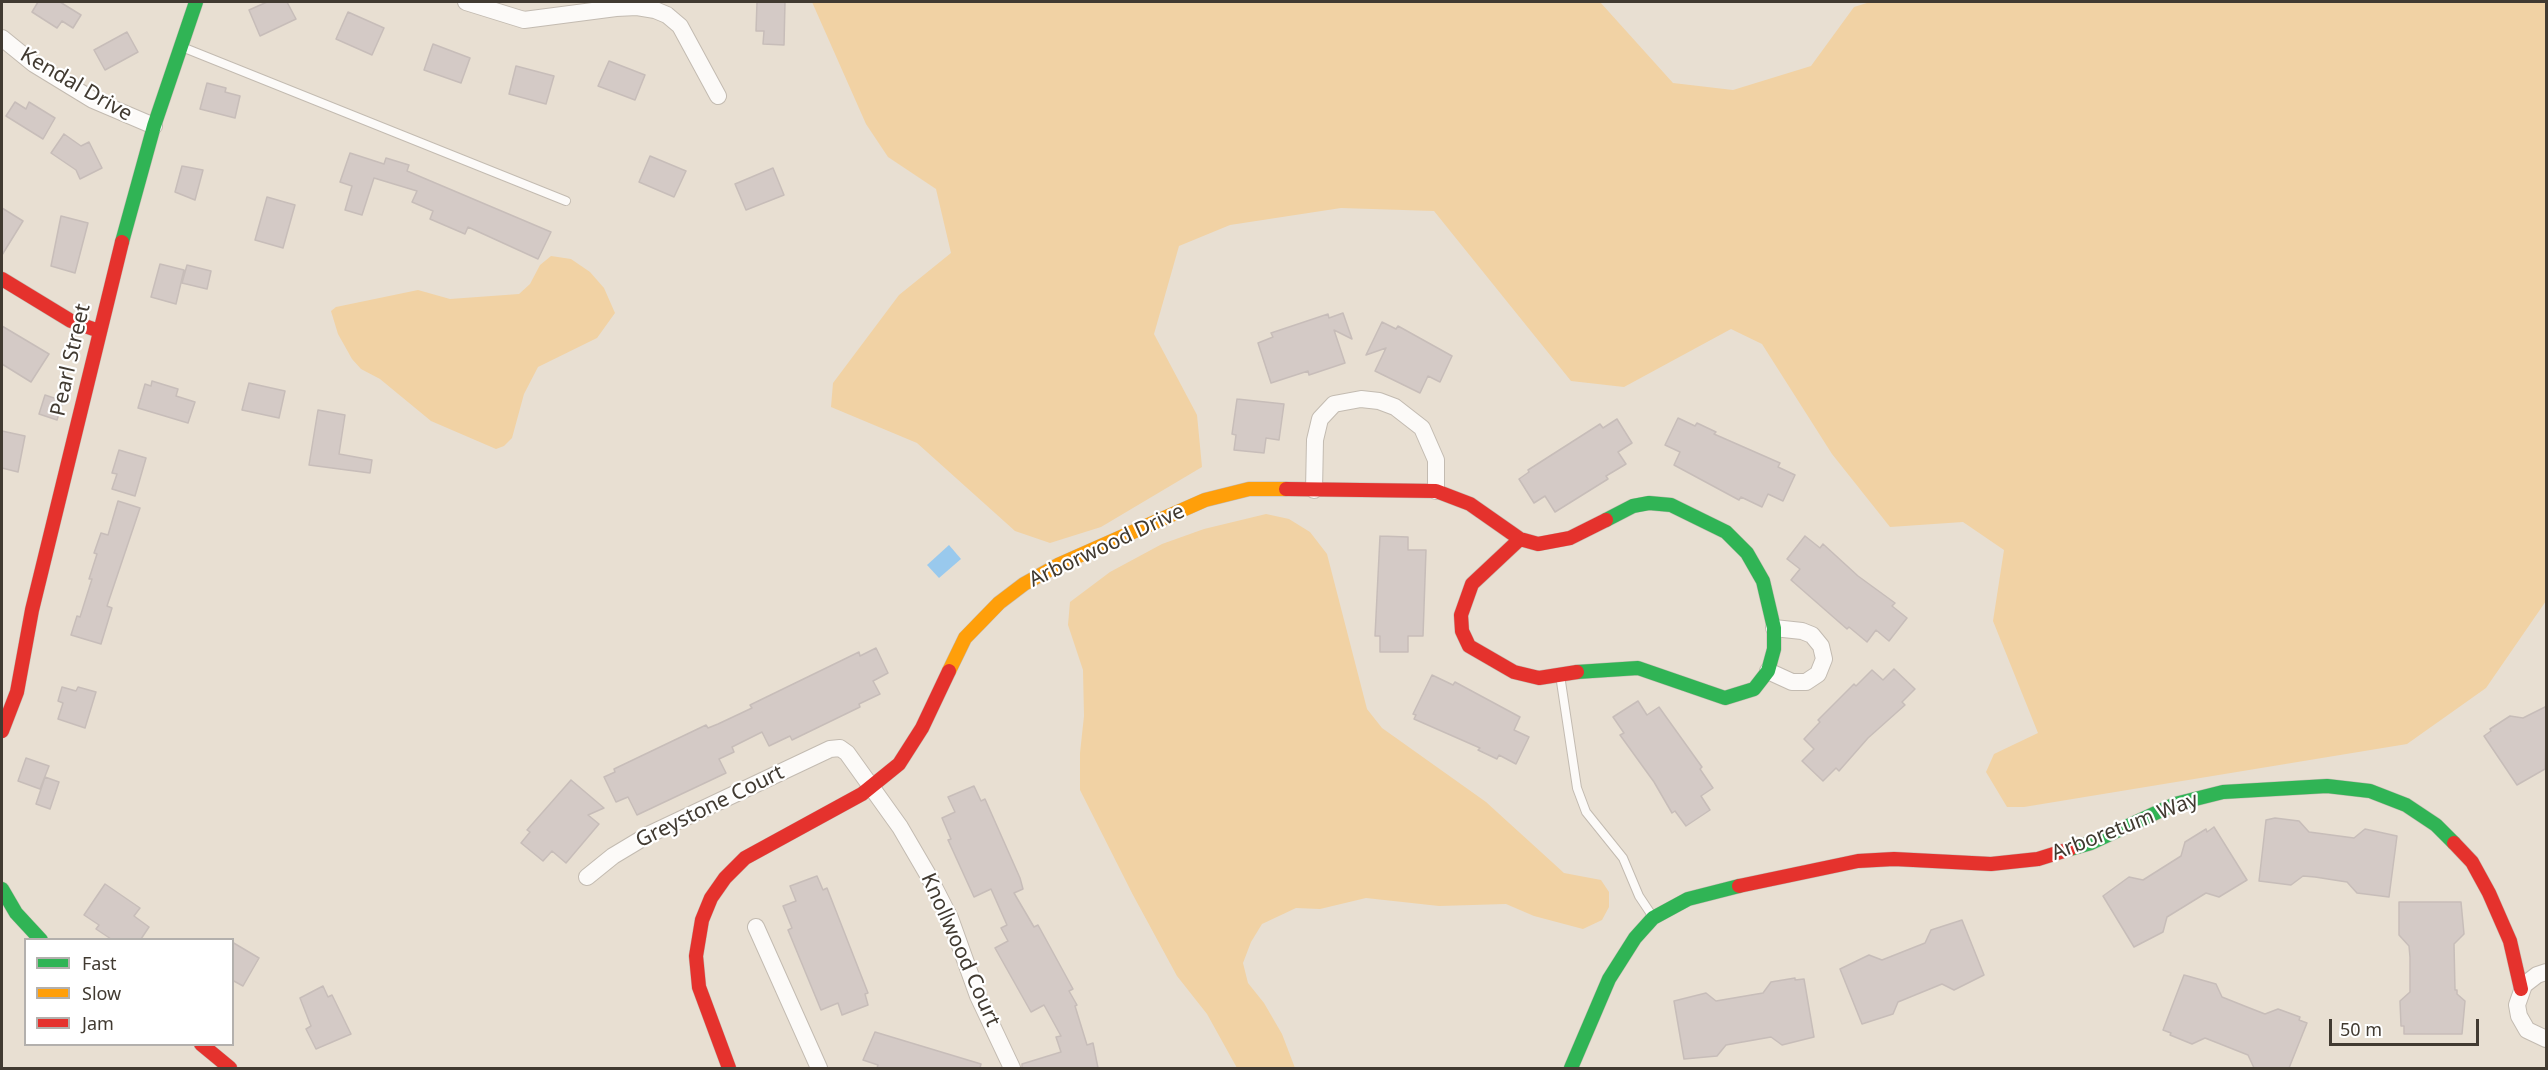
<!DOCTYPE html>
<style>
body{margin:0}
#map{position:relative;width:2548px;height:1070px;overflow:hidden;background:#e8dfd2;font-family:"Noto Sans",sans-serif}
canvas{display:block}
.frame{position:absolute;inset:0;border:3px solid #413a31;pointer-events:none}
.legend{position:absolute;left:24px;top:938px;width:210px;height:108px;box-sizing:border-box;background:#fff;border:2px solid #b3b0ad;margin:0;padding:8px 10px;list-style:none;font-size:18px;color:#413a31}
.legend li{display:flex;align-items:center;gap:12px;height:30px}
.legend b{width:30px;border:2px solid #b3b0ad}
.scale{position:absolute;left:2329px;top:1019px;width:150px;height:27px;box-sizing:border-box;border:3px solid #413a31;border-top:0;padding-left:8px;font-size:18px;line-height:21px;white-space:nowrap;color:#413a31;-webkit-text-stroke:4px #fff;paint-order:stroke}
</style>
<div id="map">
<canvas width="2548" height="1070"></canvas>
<div class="frame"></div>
<ul class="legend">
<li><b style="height:8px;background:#30b455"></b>Fast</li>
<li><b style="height:8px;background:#ff9f0a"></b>Slow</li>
<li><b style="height:8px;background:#e5322d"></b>Jam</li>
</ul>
<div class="scale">50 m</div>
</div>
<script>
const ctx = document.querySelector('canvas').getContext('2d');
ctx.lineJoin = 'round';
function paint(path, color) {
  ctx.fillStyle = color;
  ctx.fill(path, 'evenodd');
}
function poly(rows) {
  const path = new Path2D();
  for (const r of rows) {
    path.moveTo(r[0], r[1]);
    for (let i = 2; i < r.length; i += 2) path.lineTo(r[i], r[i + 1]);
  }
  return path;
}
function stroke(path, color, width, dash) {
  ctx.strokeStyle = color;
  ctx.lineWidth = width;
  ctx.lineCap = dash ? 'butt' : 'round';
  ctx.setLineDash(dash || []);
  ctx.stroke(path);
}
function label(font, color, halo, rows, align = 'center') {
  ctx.font = font + ' "Noto Sans",sans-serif';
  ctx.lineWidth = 4.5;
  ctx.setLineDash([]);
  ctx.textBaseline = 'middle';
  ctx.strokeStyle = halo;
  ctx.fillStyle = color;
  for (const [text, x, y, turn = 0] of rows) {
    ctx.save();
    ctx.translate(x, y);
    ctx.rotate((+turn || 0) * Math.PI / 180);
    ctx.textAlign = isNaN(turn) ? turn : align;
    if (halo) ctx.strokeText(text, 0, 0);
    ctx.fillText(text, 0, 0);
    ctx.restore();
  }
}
paint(poly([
 [812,2,1600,2,1673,83,1733,90,1811,66,1854,7,1870,2,2546,2,2546,601,2486,688,2407,744,2024,807,2007,807,1986,772,1994,754,2038,733,1993,621,2004,550,1963,522,1890,527,1832,454,1762,344,1731,329,1624,387,1571,381,1434,211,1341,208,1230,225,1179,246,1154,334,1197,415,1202,467,1101,527,1050,543,1015,531,917,443,831,407,833,383,899,295,951,253,936,189,888,157,866,124],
 [551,256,571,259,590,272,604,288,615,313,597,338,538,367,524,394,512,438,504,446,496,449,431,421,380,379,361,369,352,359,338,334,331,311,336,307,418,290,450,299,519,294,530,284,540,265],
 [1266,514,1289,519,1310,532,1327,554,1367,709,1382,728,1486,802,1564,873,1601,880,1609,892,1609,907,1602,920,1583,929,1534,916,1506,904,1439,906,1366,898,1320,909,1296,908,1262,924,1251,942,1243,963,1248,983,1264,1003,1282,1034,1295,1068,1237,1068,1207,1014,1177,976,1133,895,1080,790,1080,753,1084,716,1083,670,1068,625,1070,602,1110,572,1162,544,1204,529]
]), '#f1d2a4');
paint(poly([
 [949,545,961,559,939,578,927,565]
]), '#99c9ed');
const building = poly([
 [38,2,60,2,81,15,73,28,62,21,57,28,32,12,38,2],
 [267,2,287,2,296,19,260,36,249,10,267,2],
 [757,2,785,2,784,45,763,44,764,31,756,31,757,2],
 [348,12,384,28,372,55,336,39,348,12],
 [127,32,138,52,105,70,94,50,127,32],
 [433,44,470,58,461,83,424,70,433,44],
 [609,61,645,75,635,100,598,86,609,61],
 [516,66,554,76,546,104,509,94,516,66],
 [207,83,226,88,225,92,240,96,235,118,200,109,207,83],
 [15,102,26,109,29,102,55,118,43,139,6,116,15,102],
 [64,134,81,146,89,142,102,168,80,179,76,170,51,153,64,134],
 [350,153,384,164,386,158,409,165,407,171,551,232,538,259,468,227,465,234,430,219,433,211,412,202,417,191,374,178,362,215,345,210,352,186,340,182,350,153],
 [650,156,686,171,674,197,639,182,650,156],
 [182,166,203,170,195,200,175,192,182,166],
 [773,168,784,195,746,210,735,184,773,168],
 [267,197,295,205,283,248,255,240,267,197],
 [2,208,23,221,2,255,2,208],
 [61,216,88,223,75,273,51,266,61,216],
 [160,264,184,270,176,304,151,297,160,264],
 [187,265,211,271,207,289,182,283,187,265],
 [1343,313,1352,339,1334,330,1345,363,1309,375,1308,371,1271,383,1258,343,1273,337,1271,333,1328,314,1329,318,1343,313],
 [1382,322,1396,329,1398,326,1452,356,1440,382,1428,376,1420,393,1375,371,1386,348,1366,355,1382,322],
 [2,326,49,354,31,382,2,364,2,326],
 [152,381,178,389,176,396,195,402,188,423,138,408,145,384,151,386,152,381],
 [249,383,285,391,279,418,242,410,249,383],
 [45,395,63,401,57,420,39,414,45,395],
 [1237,399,1284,404,1279,440,1266,438,1264,453,1234,450,1236,435,1232,434,1237,399],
 [318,410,345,415,339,454,372,460,370,473,309,465,318,410],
 [1678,418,1695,426,1697,423,1716,432,1714,434,1780,463,1778,467,1795,475,1783,501,1768,494,1762,507,1741,497,1739,500,1674,465,1680,452,1665,445,1678,418],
 [1617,419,1632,443,1618,452,1626,464,1606,476,1608,479,1555,512,1545,496,1534,503,1519,479,1529,472,1528,470,1600,424,1603,428,1617,419],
 [2,431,25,436,18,472,2,468,2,431],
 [119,450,146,458,135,496,112,489,117,474,112,473,119,450],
 [118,501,140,508,107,606,112,608,101,644,71,635,77,616,80,617,92,579,89,579,97,554,94,553,101,533,108,535,118,501],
 [1380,536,1408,537,1408,550,1426,550,1423,636,1408,636,1408,652,1380,652,1380,636,1375,636,1380,536],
 [1805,536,1820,548,1823,544,1858,576,1895,603,1892,606,1907,618,1889,641,1876,630,1867,642,1849,627,1847,629,1791,580,1800,569,1787,559,1805,536],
 [876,648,888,673,873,681,880,694,859,704,860,707,792,740,790,736,769,746,762,732,732,747,734,752,719,759,726,773,637,815,628,797,616,802,604,777,615,772,614,769,706,725,708,728,718,724,752,708,750,705,859,652,860,656,876,648],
 [1894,669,1915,689,1902,702,1905,705,1868,738,1839,771,1836,768,1823,781,1802,761,1814,749,1804,739,1820,722,1818,720,1854,684,1856,686,1872,670,1883,680,1894,669],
 [1432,675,1453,685,1455,682,1520,717,1514,730,1529,737,1516,764,1499,755,1497,759,1478,750,1480,748,1414,719,1416,715,1413,714,1432,675],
 [62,687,76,691,78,687,96,692,85,728,58,719,63,703,58,701,62,687],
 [1638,701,1647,715,1659,707,1702,767,1700,769,1713,788,1701,796,1710,810,1686,826,1675,811,1672,813,1654,782,1620,735,1624,733,1613,717,1638,701],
 [2547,706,2545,769,2517,785,2484,736,2491,731,2490,729,2510,716,2523,718,2547,706],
 [26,758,49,766,40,789,18,781,26,758],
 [45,777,59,782,50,809,36,804,45,777],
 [571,780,604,808,588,815,599,824,566,863,552,851,543,861,521,843,530,832,527,830,571,780],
 [974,786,981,801,985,799,1020,878,1023,889,1014,893,1034,927,1038,925,1073,989,1069,991,1077,1005,1075,1006,1087,1045,1093,1043,1098,1068,1022,1068,1022,1064,1061,1052,1056,1037,1061,1036,1044,1005,1031,1012,995,948,1008,941,1001,928,1007,925,991,889,974,897,948,840,951,839,942,818,955,812,948,797,974,786],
 [2275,818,2299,821,2309,832,2354,838,2365,829,2397,836,2389,897,2357,893,2347,882,2315,877,2303,876,2291,885,2259,881,2266,820,2275,818],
 [2214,827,2247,880,2219,897,2206,893,2167,917,2163,932,2134,947,2103,896,2129,877,2143,880,2181,856,2185,842,2206,829,2207,832,2214,827],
 [817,876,823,890,827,888,868,993,865,994,868,1005,842,1015,838,1003,821,1010,788,930,792,928,783,906,796,901,790,886,817,876],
 [105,884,140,908,134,916,149,927,141,939,111,939,96,929,99,925,84,915,105,884],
 [2399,902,2461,902,2464,934,2454,944,2455,990,2457,990,2457,994,2465,1001,2462,1034,2404,1034,2404,1026,2401,1026,2400,1001,2410,992,2410,957,2409,946,2399,935,2399,902],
 [1962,920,1984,975,1954,990,1942,984,1898,1002,1893,1014,1862,1024,1840,969,1869,955,1882,960,1925,943,1931,930,1962,920],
 [232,942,259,958,243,986,232,980,232,942],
 [2184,975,2216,984,2222,997,2247,1007,2265,1014,2278,1009,2300,1017,2299,1020,2307,1023,2289,1068,2254,1068,2248,1055,2205,1038,2192,1044,2170,1035,2171,1033,2163,1030,2184,975],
 [1795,978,1795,980,1804,979,1814,1037,1782,1045,1771,1037,1737,1043,1726,1045,1717,1056,1684,1059,1674,1001,1706,993,1716,1001,1763,993,1771,982,1795,978],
 [323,986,328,997,332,995,351,1034,316,1049,306,1029,311,1026,300,998,323,986],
 [875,1032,981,1064,980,1068,877,1068,878,1065,863,1060,875,1032]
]);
paint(building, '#d4cac6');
stroke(building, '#c7bdb9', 1.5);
const lane = poly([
 [182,47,566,201],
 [1560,675,1577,788,1586,812,1623,858,1639,896,1653,917]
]);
const street = poly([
 [466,2,524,20,616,8,637,7,655,10,667,15,680,26,718,96],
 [2,38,34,64,93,100,154,126],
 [1314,490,1315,440,1320,419,1334,404,1361,399,1379,401,1395,407,1422,428,1436,460,1436,491],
 [1768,671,1792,682,1806,682,1818,674,1824,659,1821,646,1812,635,1802,631,1774,628],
 [587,877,613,856,648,835,830,749,840,748,847,753,900,827,928,875,950,918,978,996,1012,1068],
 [756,927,819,1068],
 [2546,972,2537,975,2524,985,2517,1005,2519,1016,2527,1030,2546,1039]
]);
const fast = poly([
 [122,242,154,126,196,2],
 [1577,672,1638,668,1725,698,1754,689,1768,671,1774,649,1774,628,1763,581,1747,553,1726,532,1671,505,1649,503,1633,506,1606,520],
 [2070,849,2091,843,2175,804,2223,792,2327,786,2370,791,2406,805,2436,825,2454,843],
 [2,889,16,913,41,940],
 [1571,1068,1609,979,1635,938,1653,918,1688,899,1739,886]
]);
const slow = poly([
 [949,671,965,638,999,603,1024,584,1058,565,1205,500,1249,489,1286,489]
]);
const jam = poly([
 [2,279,71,321,99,331],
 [1286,489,1436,491,1470,504,1520,539,1538,544,1570,538,1606,520],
 [1520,539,1472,584,1461,615,1462,631,1469,646,1514,672,1539,678,1577,672],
 [2,731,17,692,32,610,122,242],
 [2454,843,2472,862,2489,893,2510,941,2521,989],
 [1739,886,1858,861,1894,859,1991,864,2038,859,2070,849],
 [201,1044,230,1068],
 [729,1068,699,987,696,956,702,920,711,898,725,878,745,858,862,794,899,764,922,728,949,671]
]);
stroke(lane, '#c3bbb1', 10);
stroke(street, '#c3bbb1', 18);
stroke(fast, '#c3bbb1', 15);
stroke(slow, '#c3bbb1', 15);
stroke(jam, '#c3bbb1', 15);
stroke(lane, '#fcfaf8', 8);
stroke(street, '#fcfaf8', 16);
stroke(fast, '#30b455', 14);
stroke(slow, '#ff9f0a', 14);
stroke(jam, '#e5322d', 14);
label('21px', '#413a31', '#fff', [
 ["Kendal Drive",76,85,30],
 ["Pearl Street",71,360,-77],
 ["Arborwood Drive",1107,546,-25],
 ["Greystone Court",710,807,-26],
 ["Arboretum Way",2125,827,-21],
 ["Knollwood Court",960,950,66]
]);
</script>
